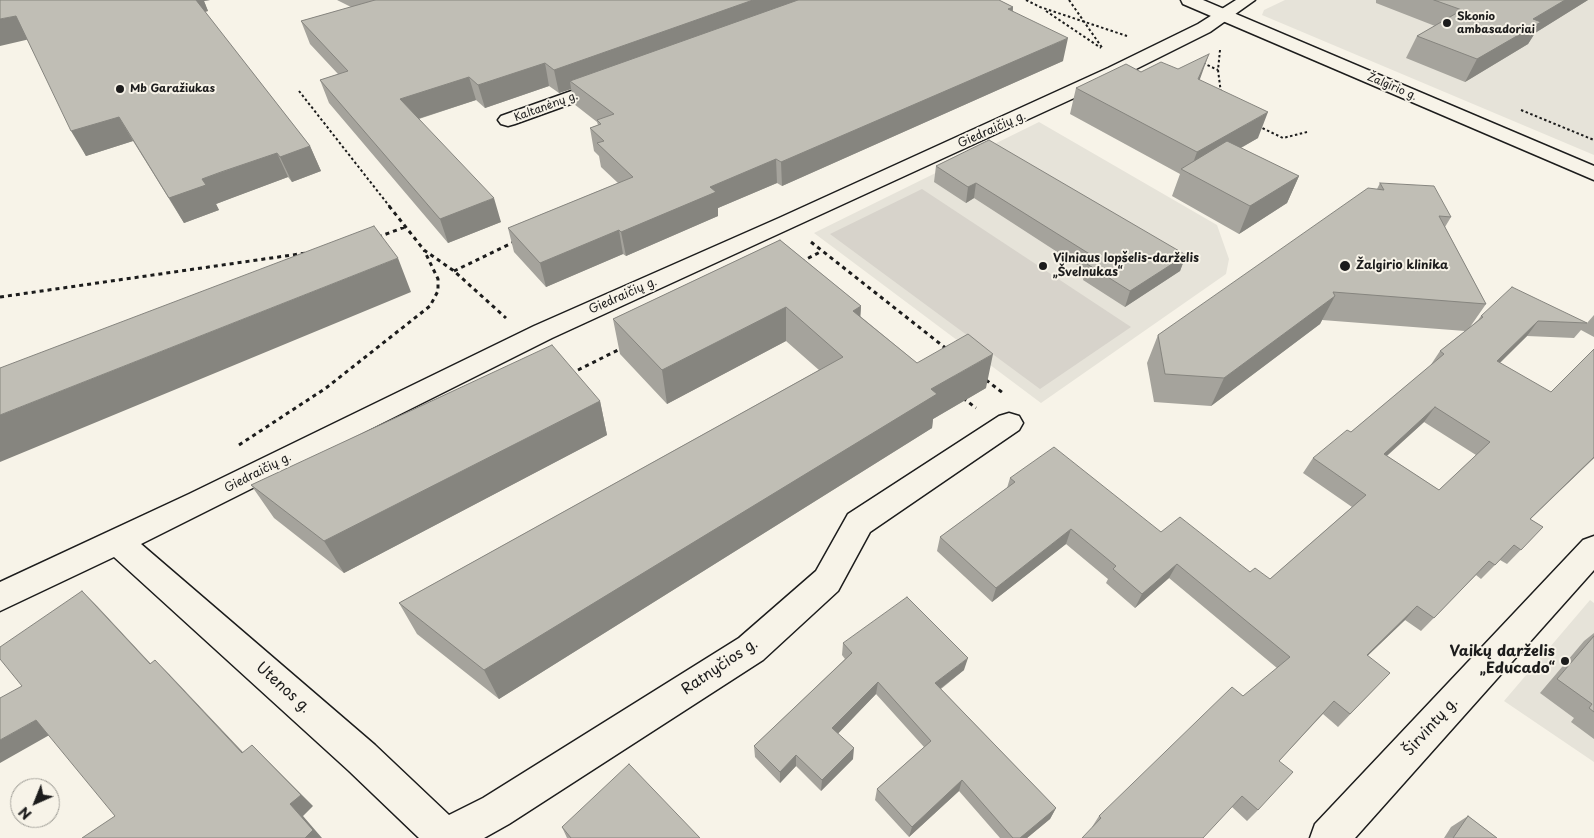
<!DOCTYPE html>
<meta charset="utf-8">
<style>
body{margin:0}
#map{position:relative;width:1594px;height:838px;overflow:hidden;background:#f7f3e8;font-family:"Playpen Sans",sans-serif}
canvas{display:block}
.north{position:absolute;left:10px;top:778px;width:50px;height:50px;box-sizing:border-box;background:#f7f3e8;border:1px solid #9f9d96;border-radius:50%;rotate:224deg;font-size:14px;font-weight:700;line-height:20px;text-align:center;color:#1c1c1c}
.north::after{content:'';display:block;margin:auto;width:18px;height:22px;background:#1c1c1c;clip-path:polygon(50% 0,100% 100%,50% 72%,0 100%)}
</style>
<div id="map">
<canvas width="1594" height="838"></canvas>
<div class="north">N</div>
</div>
<script>
const ctx = document.querySelector('canvas').getContext('2d');
ctx.lineJoin = 'round';
function paint(path, color) {
  ctx.fillStyle = color;
  ctx.fill(path, 'evenodd');
}
function poly(rows) {
  const path = new Path2D();
  for (const r of rows) {
    path.moveTo(r[0], r[1]);
    for (let i = 2; i < r.length; i += 2) path.lineTo(r[i], r[i + 1]);
  }
  return path;
}
function stroke(path, color, width, dash) {
  ctx.strokeStyle = color;
  ctx.lineWidth = width;
  ctx.lineCap = dash ? 'butt' : 'round';
  ctx.setLineDash(dash || []);
  ctx.stroke(path);
}
function label(font, color, halo, rows, align = 'center') {
  ctx.font = font + ' "Playpen Sans",sans-serif';
  ctx.lineWidth = 4;
  ctx.setLineDash([]);
  ctx.textBaseline = 'middle';
  ctx.strokeStyle = halo;
  ctx.fillStyle = color;
  for (const [text, x, y, turn = 0] of rows) {
    ctx.save();
    ctx.translate(x, y);
    ctx.rotate((+turn || 0) * Math.PI / 180);
    ctx.textAlign = isNaN(turn) ? turn : align;
    if (halo) ctx.strokeText(text, 0, 0);
    ctx.fillText(text, 0, 0);
    ctx.restore();
  }
}
paint(poly([
 [1285,0,1594,0,1594,155,1262,15,1264,10],
 [1039,122,1217,225,1229,259,1226,274,1041,403,814,233],
 [1590,600,1594,603,1594,762,1504,701]
]), '#e6e3d9');
paint(poly([
 [922,189,1131,327,1040,389,830,234]
]), '#d7d3cb');
const street = poly([
 [1236,0,1255,0,1210,32,1122,76,552,338,141,544,375,745,449,815,483,798,739,638,816,571,848,514,999,416,1009,413,1019,416,1023,423,1019,430,870,532,838,591,763,660,509,824,484,838,419,838,349,771,114,557,0,611,0,582,189,494,534,326,779,218,1108,68,1198,24,1236,0],
 [608,78,615,80,617,84,615,88,515,124,508,126,501,124,498,120,501,116,608,78],
 [1594,536,1594,570,1355,838,1310,838,1315,824,1583,540,1594,536]
]);
const primary = poly([
 [1181,0,1203,0,1594,166,1594,180,1183,4,1181,0]
]);
stroke(street, '#1c1c1c', 3);
stroke(primary, '#1c1c1c', 3);
stroke(poly([
 [1026,0,1040,7,1127,36],
 [1069,0,1103,49],
 [1046,11,1101,48],
 [1220,50,1218,70,1221,93],
 [1203,63,1218,70],
 [299,91,390,207],
 [1521,110,1594,140],
 [1258,126,1283,138,1307,132]
]), '#1c1c1c', 2, [2.5, 2.5]);
stroke(poly([
 [389,206,424,250,454,271,506,318],
 [378,237,405,227],
 [811,242,948,350],
 [801,262,822,251],
 [454,271,516,241],
 [0,297,306,253],
 [578,370,622,348],
 [986,380,1003,393],
 [963,398,976,408],
 [239,445,326,388,430,306,438,291,438,279,424,250]
]), '#1c1c1c', 3, [4, 4]);
paint(street, '#f7f3e8');
paint(primary, '#f7f3e8');
paint(poly([
 [0,0,210,0,204,1,208,11,205,12,310,146,321,171,292,182,288,177,234,197,216,204,219,210,184,223,133,141,86,156,27,39],
 [337,0,999,0,1013,7,1013,11,1063,61,782,186,777,183,718,208,718,216,626,256,623,254,546,287,514,252,508,228,618,183,601,167,599,156,594,151,590,128,598,125,597,122,574,104,571,89,559,93,549,86,485,108,476,100,419,119,501,222,448,243,329,103,320,80,338,74,310,44,301,21,351,7],
 [1376,0,1588,0,1535,33,1528,44,1465,82,1406,58,1417,36,1435,26,1376,3],
 [1141,72,1200,80,1258,138,1241,148,1299,176,1287,203,1239,234,1172,196,1180,174,1070,114,1076,88],
 [936,166,1186,255,1180,271,1125,307,1083,280,1085,270,974,198,966,203,934,182],
 [1380,183,1451,217,1445,227,1486,304,1470,327,1478,320,1481,316,1587,323,1594,315,1594,337,1581,330,1574,338,1527,336,1500,363,1594,458,1530,519,1543,527,1507,564,1500,560,1481,579,1476,575,1421,631,1405,620,1367,656,1390,673,1338,727,1323,714,1279,761,1258,810,1247,821,1232,807,1092,827,1099,816,1277,668,1169,578,1135,608,1106,583,1108,579,1066,544,992,602,937,551,940,537,1007,488,1010,478,1161,532,1250,572,1270,579,1352,507,1303,473,1313,458,1351,432,1430,366,1440,351,1465,331,1322,320,1320,324,1211,406,1154,402,1147,363,1158,335,1377,189],
 [1424,422,1476,455,1439,490,1387,456],
 [780,240,861,306,860,316,917,363,986,388,933,419,932,428,499,699,417,634,399,603,819,370,786,341,667,404,620,354,613,319],
 [600,401,607,435,344,573,274,518,251,485],
 [1594,633,1594,739,1571,722,1574,718,1540,693,1584,641],
 [843,643,964,670,941,689,1056,808,1050,819,1027,838,1000,838,959,791,909,837,875,800,877,789,924,747,876,694,838,733,853,759,821,791,796,766,780,783,755,757,754,746,845,659,842,655],
 [1468,816,1497,838,1444,838,1451,827],
 [562,827,700,838,567,838]
]), '#a5a39c');
paint(poly([
 [193,0,210,0,204,1,208,11,199,13],
 [753,0,815,0,570,81,571,89,559,93,554,70],
 [1565,0,1588,0,1535,33,1528,44,1465,82,1477,59,1533,19],
 [1013,7,1010,29,1008,9],
 [16,16,30,39,0,46,0,19],
 [1068,38,1063,61,782,186,781,162],
 [1209,54,1200,79,1190,105,1198,79],
 [545,63,549,86,485,108,478,85],
 [469,77,476,100,408,122,400,99],
 [1268,112,1258,138,1192,175,1189,174,1197,152],
 [119,117,133,141,86,156,71,131],
 [310,146,321,171,292,182,280,157],
 [277,153,288,177,216,204,219,210,184,223,169,198,202,179],
 [776,159,777,183,718,208,718,216,626,256,621,232,710,187],
 [1299,176,1287,203,1239,234,1250,206],
 [976,183,974,198,966,203,968,187],
 [494,198,501,222,448,243,440,219],
 [619,230,623,254,546,287,540,263],
 [1186,255,1180,271,1125,307,1130,291],
 [398,258,411,292,0,462,0,415],
 [1335,296,1320,324,1211,406,1224,378],
 [861,306,859,341,853,311],
 [786,307,786,341,667,404,662,370],
 [1538,321,1527,336,1486,376,1497,361],
 [993,354,986,388,933,419,932,428,499,699,484,670,931,389],
 [600,401,607,435,344,573,324,541],
 [1435,407,1424,422,1373,468,1384,454],
 [1594,457,1594,458,1516,533,1530,519],
 [1071,529,1066,544,992,602,996,588],
 [1177,564,1169,578,1135,608,1142,594],
 [82,591,97,606,164,678,150,664],
 [1417,606,1405,620,1355,668,1367,655],
 [968,658,964,670,932,695,935,683],
 [155,660,169,674,256,766,242,753],
 [878,682,876,694,832,740,832,728],
 [36,720,53,733,0,763,0,740],
 [252,745,313,806,303,816,322,838,305,838,290,804],
 [854,748,853,759,821,791,822,780],
 [796,755,796,766,780,783,780,772],
 [962,780,959,791,909,837,912,827],
 [1056,808,1050,819,1027,838,1020,838]
]), '#86857f');
const building = poly([
 [0,0,196,0,310,146,280,157,277,153,221,172,202,179,206,185,169,198,119,117,71,131,16,16,0,19,0,0],
 [375,0,753,0,554,70,545,63,478,85,469,77,400,99,494,198,440,219,320,80,348,71,301,21,375,0],
 [798,0,999,0,1013,7,1008,9,1068,38,781,162,776,159,710,187,716,192,621,232,619,230,540,263,508,228,633,177,597,143,604,141,590,128,601,124,597,120,614,114,570,81,798,0],
 [1434,0,1565,0,1533,19,1541,22,1477,59,1417,36,1462,10,1434,0],
 [1209,54,1198,79,1268,112,1197,152,1076,88,1126,64,1141,72,1161,62,1178,69,1209,54],
 [989,140,1186,255,1130,291,1087,264,1096,258,976,183,968,187,936,166,989,140],
 [1227,141,1299,176,1250,206,1181,169,1227,141],
 [1380,183,1434,186,1451,217,1439,216,1486,304,1333,292,1335,296,1224,378,1165,374,1158,335,1368,188,1384,190,1380,183],
 [374,226,398,258,0,415,0,368,374,226],
 [780,240,861,306,853,311,917,363,968,334,993,354,931,389,937,394,484,670,399,603,843,357,786,307,662,370,613,319,780,240],
 [1512,287,1587,323,1538,321,1497,361,1551,392,1594,349,1594,457,1530,519,1543,527,1521,550,1514,545,1495,565,1489,561,1434,618,1417,606,1367,655,1390,673,1350,714,1334,701,1279,761,1293,772,1258,810,1242,796,1203,838,1082,838,1101,818,1099,816,1232,687,1243,696,1290,657,1177,564,1142,594,1113,569,1116,566,1071,529,996,588,940,537,1015,482,1010,478,1054,447,1161,532,1180,517,1250,572,1255,568,1270,579,1366,495,1313,458,1347,430,1351,432,1444,354,1440,351,1483,317,1481,316,1512,287],
 [1435,407,1490,442,1439,490,1384,454,1435,407],
 [552,345,600,401,324,541,251,485,552,345],
 [82,591,150,664,155,660,242,753,252,745,301,795,290,804,313,830,305,838,82,838,115,816,36,720,0,740,0,698,22,686,0,659,0,647,82,591],
 [907,597,968,658,935,683,1056,808,1020,838,1013,838,962,780,912,827,877,789,931,741,878,682,832,728,854,748,822,780,796,755,780,772,754,746,852,653,843,643,907,597],
 [1594,636,1594,712,1589,708,1592,704,1557,679,1594,636],
 [629,764,700,838,571,838,562,827,629,764],
 [1468,816,1497,838,1453,838,1468,816]
]);
paint(building, '#c0beb5');
stroke(building, '#86857f', 1);
for (const [x, y, r, color] of [
 [1447,23,5,"#1c1c1c"],
 [120,89,5,"#1c1c1c"],
 [1043,266,5,"#1c1c1c"],
 [1345,266,6,"#1c1c1c"],
 [1565,661,5,"#1c1c1c"]
]) {
  const dot = new Path2D();
  dot.arc(x, y, r, 0, 2 * Math.PI);
  ctx.fillStyle = color;
  ctx.fill(dot);
  stroke(dot, '#f7f3e8', 2);
}
label('bold 11px', '#1c1c1c', '#f7f3e8', [
 ["Skonio",1457,17],
 ["ambasadoriai",1457,30],
 ["Mb Garažiukas",130,89]
], 'left');
label('11px', '#1c1c1c', '#f7f3e8', [
 ["Žalgirio g.",1392,87,23],
 ["Kaltanėnų g.",546,107,-20]
]);
label('12px', '#1c1c1c', '#f7f3e8', [
 ["Giedraičių g.",992,130,-24],
 ["Giedraičių g.",623,296,-24],
 ["Giedraičių g.",258,473,-27]
]);
label('bold 12px', '#1c1c1c', '#f7f3e8', [
 ["Vilniaus lopšelis-darželis",1053,259],
 ["„Švelnukas“",1053,273],
 ["Žalgirio klinika",1356,266]
], 'left');
label('bold 15px', '#1c1c1c', '#f7f3e8', [
 ["Vaikų darželis",1555,652],
 ["„Educado“",1555,669]
], 'right');
label('15px', '#1c1c1c', '#f7f3e8', [
 ["Ratnyčios g.",720,667,-34],
 ["Utenos g.",283,688,42],
 ["Širvintų g.",1431,727,-48]
]);
</script>
